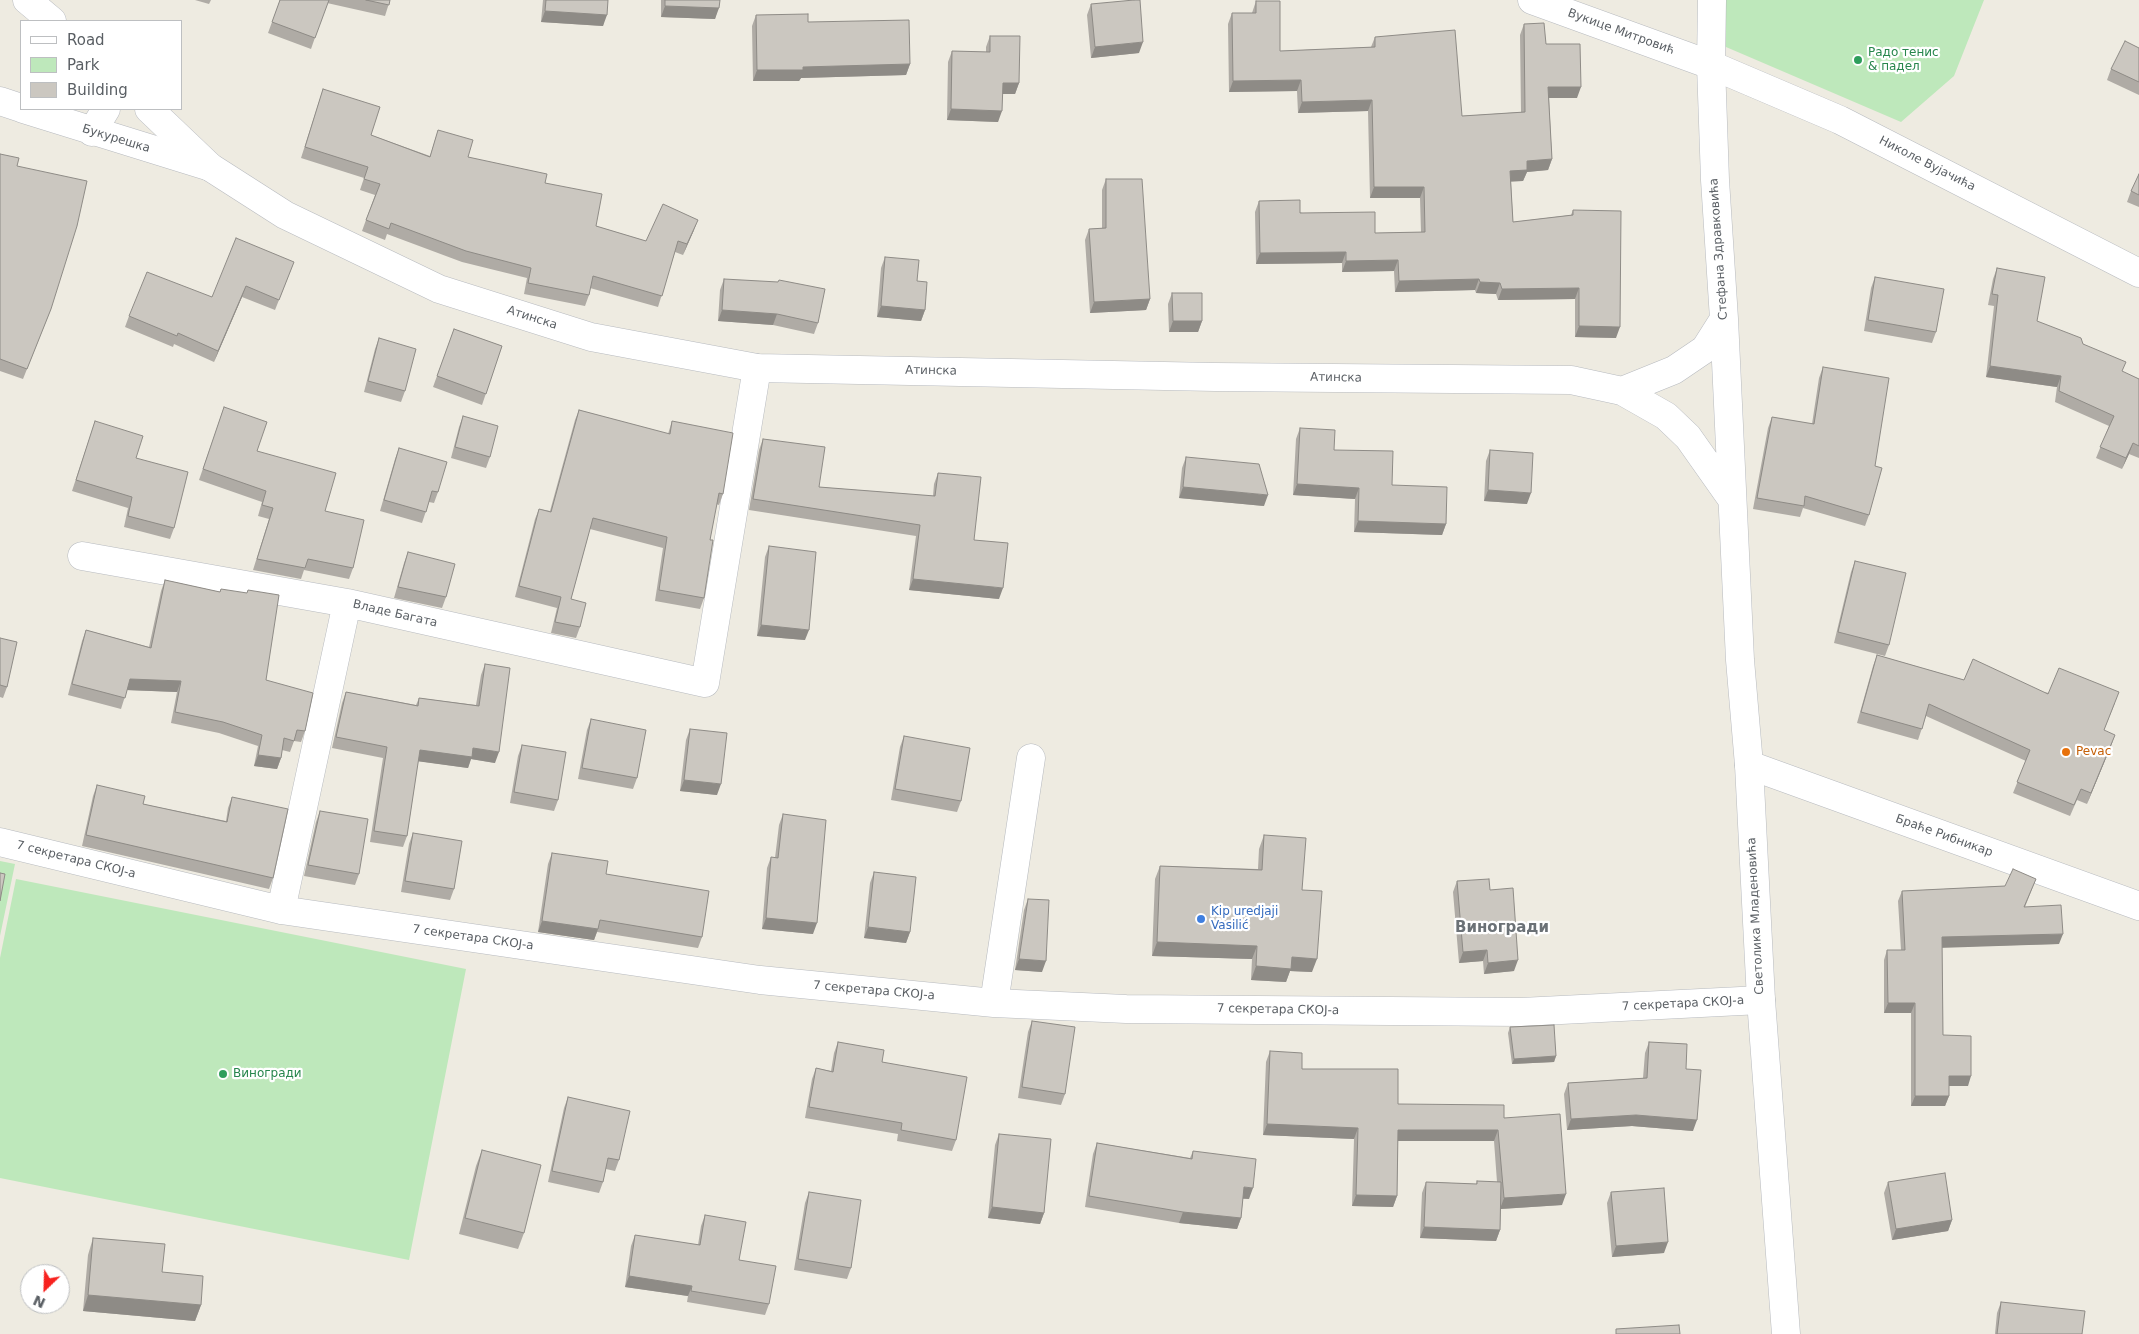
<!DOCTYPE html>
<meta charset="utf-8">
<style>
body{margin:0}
#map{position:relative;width:2139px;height:1334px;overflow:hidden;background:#eeebe1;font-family:"DejaVu Sans",sans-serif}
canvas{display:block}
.legend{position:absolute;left:20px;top:20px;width:162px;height:90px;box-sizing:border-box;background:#fff;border:1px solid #bdbfc1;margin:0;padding:6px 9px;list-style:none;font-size:15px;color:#5a5f64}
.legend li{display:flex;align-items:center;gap:10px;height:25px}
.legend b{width:25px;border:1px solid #bdbfc1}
.north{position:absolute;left:20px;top:1264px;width:50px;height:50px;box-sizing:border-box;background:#fff;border:1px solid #bdbfc1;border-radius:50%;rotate:204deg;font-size:14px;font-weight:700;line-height:20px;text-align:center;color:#5a5f64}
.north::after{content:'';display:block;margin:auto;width:18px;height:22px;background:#f7221f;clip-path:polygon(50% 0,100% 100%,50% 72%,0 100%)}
</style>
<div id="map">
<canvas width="2139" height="1334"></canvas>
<ul class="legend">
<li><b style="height:6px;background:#fff"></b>Road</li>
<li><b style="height:14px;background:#bee8bb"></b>Park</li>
<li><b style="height:14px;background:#cbc7c0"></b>Building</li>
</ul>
<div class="north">N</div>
</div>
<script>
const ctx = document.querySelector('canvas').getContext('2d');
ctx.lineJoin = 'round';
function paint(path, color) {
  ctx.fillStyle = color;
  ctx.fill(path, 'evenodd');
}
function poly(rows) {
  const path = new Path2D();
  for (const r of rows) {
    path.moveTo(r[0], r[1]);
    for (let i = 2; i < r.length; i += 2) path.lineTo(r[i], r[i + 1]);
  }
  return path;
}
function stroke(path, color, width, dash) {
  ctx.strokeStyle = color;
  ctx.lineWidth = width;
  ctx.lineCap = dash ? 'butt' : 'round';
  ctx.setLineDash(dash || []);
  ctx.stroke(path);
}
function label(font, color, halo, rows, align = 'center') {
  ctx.font = font + ' "DejaVu Sans",sans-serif';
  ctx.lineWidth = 4.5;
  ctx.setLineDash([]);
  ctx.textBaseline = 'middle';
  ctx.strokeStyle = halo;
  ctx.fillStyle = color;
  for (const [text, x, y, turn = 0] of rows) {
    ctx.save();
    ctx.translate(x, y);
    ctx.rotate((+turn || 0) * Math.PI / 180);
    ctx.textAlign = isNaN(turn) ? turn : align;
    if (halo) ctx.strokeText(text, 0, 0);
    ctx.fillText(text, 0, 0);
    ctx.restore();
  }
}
paint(poly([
 [1723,0,1984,0,1954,76,1901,122,1719,44],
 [0,861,15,864,0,936],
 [16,879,466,969,409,1260,0,1178,0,958]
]), '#bee8bb');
const minor = poly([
 [1532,0,1711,65,1840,120,2139,273],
 [0,101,21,108],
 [23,109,210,167],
 [82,556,347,603,705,683,757,368],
 [1749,765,2139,906],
 [0,842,281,910,760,980,994,1003,1126,1009,1521,1012,1761,1000],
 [281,910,347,603],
 [994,1003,1031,758]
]);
const tertiary = poly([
 [27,0,52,21],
 [1712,0,1711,65,1715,180,1724,319,1740,660,1749,765,1761,1000,1786,1334],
 [149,109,210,167,285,215,439,289,591,337,757,368,1215,377,1571,380,1622,391,1666,416,1688,437,1731,498],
 [92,132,106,109],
 [1622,391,1674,370,1705,349,1724,319]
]);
stroke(minor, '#b7babf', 29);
stroke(tertiary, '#b7babf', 29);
stroke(minor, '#fff', 28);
stroke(tertiary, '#fff', 28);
paint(poly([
 [195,0,211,0,209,4],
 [280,0,390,0,385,16,327,3,311,49,268,33],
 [543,0,608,0,603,26,541,22],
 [661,0,720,0,715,19,661,17],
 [1256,1,1280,51,1371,47,1375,37,1462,116,1521,112,1520,35,1524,24,1546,44,1577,98,1549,98,1552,159,1548,170,1527,172,1523,181,1511,181,1513,222,1571,215,1573,210,1616,338,1575,337,1575,299,1498,300,1496,294,1476,293,1475,290,1395,292,1394,271,1342,272,1342,263,1256,264,1255,212,1259,201,1375,233,1421,232,1420,198,1370,198,1368,111,1298,113,1297,91,1229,92,1228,24,1232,13,1252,13],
 [1091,4,1139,53,1091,58,1087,15],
 [756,15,808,22,910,64,906,75,801,78,799,81,753,81,752,26],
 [990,36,1019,83,1015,94,1002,94,998,122,947,120,948,62,952,51,986,52,986,47],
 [2139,48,2139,95,2107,80,2111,69],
 [323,89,371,135,430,156,438,130,468,157,545,183,596,226,646,241,694,230,683,255,675,252,658,307,590,288,589,295,585,306,524,294,527,278,462,262,387,234,385,240,362,231,375,195,360,190,364,178,301,158],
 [0,154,17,166,51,309,23,379,0,371],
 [2139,174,2139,207,2127,202,2131,191],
 [1106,179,1150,299,1146,310,1090,313,1085,240,1089,229,1102,228,1102,190],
 [885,257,917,281,925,310,921,321,877,317,881,268],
 [294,262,275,310,242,297,214,362,174,344,173,347,125,327,129,316,212,297],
 [1997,268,2037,321,2083,344,2123,372,2139,379,2139,458,2129,454,2122,469,2096,458,2109,426,2055,402,2057,387,1986,377,1994,306,1988,305,1993,279],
 [1875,277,1936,332,1932,343,1864,331,1871,288],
 [724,279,818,323,814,334,773,325,718,321,720,290],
 [1172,293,1202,321,1198,332,1169,332,1168,304],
 [454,329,502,346,482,405,433,387],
 [379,338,405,391,401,402,364,392,375,349],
 [1823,367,1875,466,1869,515,1865,526,1803,508,1800,517,1753,509,1768,428,1772,417,1812,424,1819,378],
 [224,407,257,451,325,511,353,568,349,579,304,570,301,579,253,570,269,519,258,516,262,502,199,480],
 [579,410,668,434,672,421,723,494,719,505,716,504,710,540,704,598,700,609,655,601,663,548,590,529,571,599,580,627,576,638,551,633,557,608,515,597,535,519,539,509,550,511,575,420],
 [463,416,490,457,486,468,451,458,459,427],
 [95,421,136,458,174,528,170,539,124,527,128,508,72,491],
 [1300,428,1446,524,1442,535,1354,532,1355,499,1293,495,1296,439],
 [763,439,819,487,933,496,934,484,938,473,974,540,999,599,909,590,916,536,749,510,759,450],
 [399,448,438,492,434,503,429,502,422,523,380,511,395,459],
 [1490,450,1527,504,1484,501,1486,461],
 [1186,457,1264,506,1179,498,1182,468],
 [769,546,805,640,757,636,765,557],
 [408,552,446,597,442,608,394,598,404,563],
 [1855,561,1889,645,1885,656,1834,643,1851,572],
 [165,580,220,592,221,589,266,680,305,731,301,742,294,741,290,752,282,750,281,758,277,769,254,766,258,746,219,733,171,723,177,692,127,690,121,709,68,695,82,641,86,630,149,647,161,591],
 [0,638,7,687,3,698,0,697],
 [1877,655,1964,680,2115,703,2104,730,2111,746,2087,804,2077,800,2070,816,2013,793,2026,761,1926,716,1918,740,1857,723,1873,666],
 [485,664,495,763,471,759,468,768,418,761,407,836,403,847,370,842,383,758,332,748,342,703,346,692,416,705,419,698,476,705,481,675],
 [591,719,637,778,633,789,578,779,587,730],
 [690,729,717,795,680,791,686,740],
 [904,736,961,801,957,812,891,800,900,747],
 [522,745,558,800,554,811,510,803,518,756],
 [97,785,143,804,226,821,228,808,232,797,273,878,269,889,82,846,93,796],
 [320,811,359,874,355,885,304,876,316,822],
 [783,814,813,934,762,929,767,868,771,857,775,858,779,825],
 [413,833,454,889,450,900,401,892,409,844],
 [1264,835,1302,890,1312,972,1290,971,1286,982,1251,980,1252,959,1152,956,1155,879,1160,866,1258,869,1259,849],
 [552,853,606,874,702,937,698,948,597,932,594,940,538,932,548,864],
 [874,872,910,932,906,943,864,938,870,883],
 [2036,879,2025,907,2059,944,1942,947,1943,1035,1968,1086,1949,1086,1949,1096,1945,1106,1911,1106,1911,1013,1884,1013,1884,960,1887,950,1901,950,1898,901,1902,891,2005,886],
 [1457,881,1490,890,1514,971,1484,974,1483,961,1459,963,1453,892],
 [1028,899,1042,972,1015,970,1024,910],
 [1032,1021,1065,1094,1061,1105,1018,1098,1028,1032],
 [1510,1027,1556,1056,1554,1062,1512,1064,1508,1033],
 [838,1042,882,1062,956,1140,952,1151,897,1141,898,1134,805,1118,812,1079,816,1068,831,1071,834,1053],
 [1649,1042,1686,1069,1693,1131,1632,1126,1567,1130,1564,1094,1568,1083,1643,1078,1645,1053],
 [1270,1051,1302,1069,1398,1104,1504,1118,1562,1205,1501,1209,1500,1230,1496,1241,1420,1238,1422,1193,1426,1182,1476,1184,1477,1181,1497,1182,1494,1141,1398,1141,1397,1196,1393,1207,1352,1206,1354,1139,1263,1135,1266,1062],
 [568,1097,619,1160,615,1171,606,1169,603,1182,599,1193,548,1182,564,1108],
 [999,1134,1044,1213,1040,1224,988,1218,995,1145],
 [1097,1143,1190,1158,1193,1151,1249,1199,1243,1199,1241,1218,1237,1229,1179,1223,1085,1207,1093,1154],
 [482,1150,524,1233,518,1249,459,1234,476,1166],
 [1888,1182,1952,1220,1948,1231,1892,1240,1884,1193],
 [809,1192,851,1268,847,1279,794,1270,805,1203],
 [1611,1192,1664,1253,1612,1257,1607,1203],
 [705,1215,739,1260,769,1304,765,1315,687,1302,688,1296,625,1287,631,1246,635,1235,698,1245,701,1226],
 [93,1238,162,1272,201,1305,195,1321,83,1311,88,1255],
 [2001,1302,2082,1334,1995,1334,1997,1313]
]), '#afaba5');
paint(poly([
 [665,6,719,8,715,19,661,17],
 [545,11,607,15,603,26,541,22],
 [1143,42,1139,53,1091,58,1095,47],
 [910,64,906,75,801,78,799,81,753,81,757,70,803,67],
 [1301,80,1297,91,1229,92,1233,81],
 [1003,83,1019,83,1015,94,999,94],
 [1548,87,1581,87,1577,98,1544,98],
 [1372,100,1368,111,1298,113,1302,102],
 [951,109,1002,111,998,122,947,120],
 [1552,159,1548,170,1527,172,1523,181,1506,182,1510,171,1527,161],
 [1374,187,1424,187,1420,198,1370,198],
 [698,220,694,230,683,255,687,244],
 [1346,252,1342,263,1256,264,1260,253],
 [1398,260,1394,271,1342,272,1346,261],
 [1479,279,1475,290,1395,292,1399,281],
 [1480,282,1500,283,1496,294,1476,293],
 [246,286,242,297,214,362,218,351],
 [1579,288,1575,299,1498,300,1502,289],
 [1150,299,1146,310,1090,313,1094,302],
 [881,306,925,310,921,321,877,317],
 [722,310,777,314,773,325,718,321],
 [1173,321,1202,321,1198,332,1169,332],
 [1579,326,1620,327,1616,338,1575,337],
 [1990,366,2061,376,2057,387,1986,377],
 [2133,443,2129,454,2122,469,2126,458],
 [1297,484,1359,488,1355,499,1293,495],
 [1183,487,1268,495,1264,506,1179,498],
 [1488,490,1531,493,1527,504,1484,501],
 [1358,521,1446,524,1442,535,1354,532],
 [913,579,1003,588,999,599,909,590],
 [761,625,809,630,805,640,757,636],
 [130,679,181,681,177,692,126,690],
 [2115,735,2111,746,2087,804,2091,793],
 [473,748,499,752,495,763,471,759,468,768,416,761,420,750],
 [258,755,281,758,277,769,254,766],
 [684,780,721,784,717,795,680,791],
 [766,918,817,923,813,934,762,929],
 [542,921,598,929,594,940,538,932],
 [868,927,910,932,906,943,864,938],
 [2063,934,2059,944,1938,948,1942,937],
 [1157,942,1257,946,1252,959,1152,956],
 [1487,950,1483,961,1459,963,1463,952],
 [1292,957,1317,959,1312,972,1290,971,1286,982,1251,980,1256,966],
 [1019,959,1046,961,1042,972,1015,970],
 [1518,960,1514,971,1484,974,1488,963],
 [1888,1003,1915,1003,1911,1013,1884,1013],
 [1556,1056,1554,1062,1512,1064,1514,1059],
 [1949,1076,1971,1076,1968,1086,1945,1086],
 [1915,1096,1949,1096,1945,1106,1911,1106],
 [1636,1115,1697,1120,1693,1131,1632,1126,1567,1130,1571,1119],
 [1267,1124,1358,1128,1354,1139,1263,1135],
 [1398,1130,1498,1130,1494,1141,1394,1141],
 [1244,1187,1253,1188,1249,1199,1240,1198],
 [1566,1194,1562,1205,1500,1209,1504,1198],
 [1356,1195,1397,1196,1393,1207,1352,1206],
 [992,1207,1044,1213,1040,1224,988,1218],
 [1183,1212,1241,1218,1237,1229,1179,1223],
 [1952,1220,1948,1231,1892,1240,1896,1229],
 [1424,1227,1500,1230,1496,1241,1420,1238],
 [1668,1242,1664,1253,1612,1257,1616,1246],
 [629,1276,692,1286,688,1296,625,1287],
 [88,1295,201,1305,195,1321,83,1311]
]), '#8e8b86');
const building = poly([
 [280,0,329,0,315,38,272,22,280,0],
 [366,0,390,0,389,5,366,0],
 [546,0,608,0,607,15,545,11,546,0],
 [665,0,720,0,719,8,665,6,665,0],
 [1134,0,1140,0,1143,42,1095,47,1091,4,1134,0],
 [1256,1,1280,1,1280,51,1375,47,1375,37,1455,30,1462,116,1525,112,1524,24,1544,23,1546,44,1580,44,1581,87,1548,87,1552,159,1527,161,1527,170,1510,171,1513,222,1573,215,1573,210,1621,211,1620,327,1579,326,1579,288,1502,289,1500,283,1480,282,1479,279,1399,281,1398,260,1346,261,1346,252,1260,253,1259,201,1300,200,1300,213,1375,212,1375,233,1425,232,1424,187,1374,187,1372,100,1302,102,1301,80,1233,81,1232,13,1256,13,1256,1],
 [808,14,808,22,909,20,910,64,803,67,803,70,757,70,756,15,808,14],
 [990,36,1020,36,1019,83,1003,83,1002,111,951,109,952,51,990,52,990,36],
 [2125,41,2139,48,2139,82,2111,69,2125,41],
 [323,89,380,107,371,135,430,157,438,130,473,140,468,157,547,174,545,183,602,194,596,226,646,241,663,204,698,220,687,244,678,241,662,296,593,276,589,295,528,283,531,268,466,251,391,223,389,229,366,220,380,184,364,179,368,167,305,147,323,89],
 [0,154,19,158,17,166,87,181,77,226,51,309,27,369,0,359,0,154],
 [2139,174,2139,195,2131,191,2139,174],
 [1106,179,1142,179,1150,299,1094,302,1089,229,1106,228,1106,179],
 [236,238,294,262,279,300,246,286,218,351,178,333,177,336,129,316,147,272,212,297,236,238],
 [885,257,919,260,917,281,927,282,925,310,881,306,885,257],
 [1997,268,2045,277,2037,321,2081,338,2083,344,2126,362,2122,371,2139,379,2139,446,2133,443,2126,458,2100,447,2114,416,2059,391,2061,376,1990,366,1998,295,1992,294,1997,268],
 [1875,277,1944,289,1936,332,1868,320,1875,277],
 [724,279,778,282,779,280,825,289,818,323,777,314,722,310,724,279],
 [1172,293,1202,293,1202,321,1173,321,1172,293],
 [454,329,502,346,486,394,437,376,454,329],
 [379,338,416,349,405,391,368,381,379,338],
 [1823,367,1889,378,1875,466,1882,468,1869,515,1805,496,1804,506,1757,498,1772,417,1814,424,1823,367],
 [224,407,267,422,257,451,336,473,325,511,364,520,353,568,308,559,305,568,257,559,273,508,262,505,266,491,203,469,224,407],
 [579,410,670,434,672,421,733,433,723,494,719,493,710,540,713,540,704,598,659,590,667,537,593,518,571,599,586,603,580,627,555,622,561,597,519,586,539,509,551,512,579,410],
 [463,416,498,426,490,457,455,447,463,416],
 [95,421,143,436,136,458,188,472,174,528,128,516,132,497,76,480,95,421],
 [1300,428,1335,430,1334,450,1393,451,1392,485,1447,487,1446,524,1358,521,1359,488,1297,484,1300,428],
 [763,439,825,447,819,487,935,496,938,473,981,477,974,540,1008,543,1003,588,913,579,920,525,753,499,763,439],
 [399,448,447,462,438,492,432,491,426,512,384,500,399,448],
 [1490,450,1533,453,1531,493,1488,490,1490,450],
 [1186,457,1259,464,1268,495,1183,487,1186,457],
 [769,546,816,552,809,630,761,625,769,546],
 [408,552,455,564,446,597,398,587,408,552],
 [1855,561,1906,573,1889,645,1838,632,1855,561],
 [165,580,220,592,221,589,247,593,248,590,279,595,266,680,313,693,305,731,297,730,294,741,284,738,281,758,258,755,262,735,223,722,175,712,181,681,130,679,125,698,72,684,86,630,151,648,165,580],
 [0,638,17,642,7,687,0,685,0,638],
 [1877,655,1964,680,1973,659,2048,694,2059,668,2119,692,2104,730,2115,735,2091,793,2081,789,2074,805,2017,782,2030,750,1929,704,1922,729,1861,712,1877,655],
 [485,664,510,668,499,752,473,748,472,757,420,750,407,836,374,831,387,747,336,737,346,692,418,706,419,698,479,706,485,664],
 [591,719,646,730,637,778,582,768,591,719],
 [690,729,727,733,721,784,684,780,690,729],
 [904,736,970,748,961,801,895,789,904,736],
 [522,745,566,752,558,800,514,792,522,745],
 [97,785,145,796,143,804,227,822,232,797,288,809,273,878,86,835,97,785],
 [320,811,368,819,359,874,308,865,320,811],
 [783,814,826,820,817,923,766,918,771,857,778,858,783,814],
 [413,833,462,841,454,889,405,881,413,833],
 [1264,835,1306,838,1302,890,1322,891,1317,959,1292,957,1291,969,1256,966,1257,946,1157,942,1160,866,1262,870,1264,835],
 [552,853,608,861,606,874,709,891,702,937,600,920,598,929,542,921,552,853],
 [2013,869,2036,879,2024,907,2061,905,2063,934,1942,937,1943,1035,1971,1036,1971,1076,1949,1076,1949,1096,1915,1096,1915,1003,1888,1003,1887,950,1905,950,1902,891,2005,886,2013,869],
 [874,872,916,877,910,932,868,927,874,872],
 [0,873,5,874,0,901,0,873],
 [1489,879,1490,890,1513,888,1518,960,1488,963,1487,950,1463,952,1457,881,1489,879],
 [1028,899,1049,900,1046,961,1019,959,1028,899],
 [1032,1021,1075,1027,1065,1094,1022,1087,1032,1021],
 [1554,1025,1556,1056,1514,1059,1510,1027,1554,1025],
 [838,1042,884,1050,882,1062,967,1077,956,1140,901,1130,902,1123,809,1107,816,1068,833,1072,838,1042],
 [1649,1042,1687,1044,1686,1069,1701,1070,1697,1120,1636,1115,1571,1119,1568,1083,1647,1078,1649,1042],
 [1270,1051,1302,1053,1302,1069,1398,1069,1398,1104,1504,1105,1504,1118,1560,1114,1566,1194,1504,1198,1498,1130,1398,1130,1397,1196,1356,1195,1358,1128,1267,1124,1270,1051],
 [568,1097,630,1111,619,1160,608,1158,603,1182,552,1171,568,1097],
 [999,1134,1051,1139,1044,1213,992,1207,999,1134],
 [1097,1143,1192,1159,1193,1151,1256,1159,1253,1188,1244,1187,1241,1218,1183,1212,1089,1196,1097,1143],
 [482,1150,541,1165,524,1233,465,1218,482,1150],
 [1945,1173,1952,1220,1896,1229,1888,1182,1945,1173],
 [1477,1181,1501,1182,1500,1230,1424,1227,1426,1182,1477,1184,1477,1181],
 [1664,1188,1668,1242,1616,1246,1611,1192,1664,1188],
 [809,1192,861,1200,851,1268,798,1259,809,1192],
 [705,1215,746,1222,739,1260,776,1266,769,1304,691,1291,692,1286,629,1276,635,1235,700,1245,705,1215],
 [93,1238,165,1244,162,1272,203,1276,201,1305,88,1295,93,1238],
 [2001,1302,2085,1311,2082,1334,1997,1334,2001,1302],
 [1679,1325,1680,1334,1616,1334,1616,1329,1679,1325]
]);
paint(building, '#cbc7c0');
stroke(building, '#8e8b86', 1);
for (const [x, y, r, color] of [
 [1858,60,5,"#2e9e5b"],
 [2066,752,5,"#e8710a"],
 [1201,919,5,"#3f7fe0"],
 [223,1074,5,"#2e9e5b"]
]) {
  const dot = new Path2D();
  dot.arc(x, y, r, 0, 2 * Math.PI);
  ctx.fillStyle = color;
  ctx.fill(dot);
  stroke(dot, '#fff', 2);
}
label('12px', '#5a5f64', '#fff', [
 ["Вукице Митровић",1621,32,20],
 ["Букурешка",116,139,17],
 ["Николе Вујачића",1927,164,27],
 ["Стефана Здравковића",1719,249,-94],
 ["Атинска",532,318,18],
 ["Атинска",931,371,1],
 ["Атинска",1336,378,1],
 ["Владе Багата",395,614,13],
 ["Браће Рибникар",1944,836,20],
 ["7 секретара СКОЈ-а",76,860,14],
 ["Светолика Младеновића",1756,916,-93],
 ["7 секретара СКОЈ-а",473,938,8],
 ["7 секретара СКОЈ-а",874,991,5],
 ["7 секретара СКОЈ-а",1683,1004,-3],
 ["7 секретара СКОЈ-а",1278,1010,1]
]);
label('12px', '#27864d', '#fff', [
 ["Радо тенис",1868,53],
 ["& падел",1868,67],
 ["Виногради",233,1074]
], 'left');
label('12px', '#c56008', '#fff', [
 ["Pevac",2076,752]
], 'left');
label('12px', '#366cbe', '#fff', [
 ["Kip uredjaji",1211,912],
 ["Vasilić",1211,926]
], 'left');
label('bold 15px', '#6b7176', '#fff', [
 ["Виногради",1502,928]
]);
</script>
